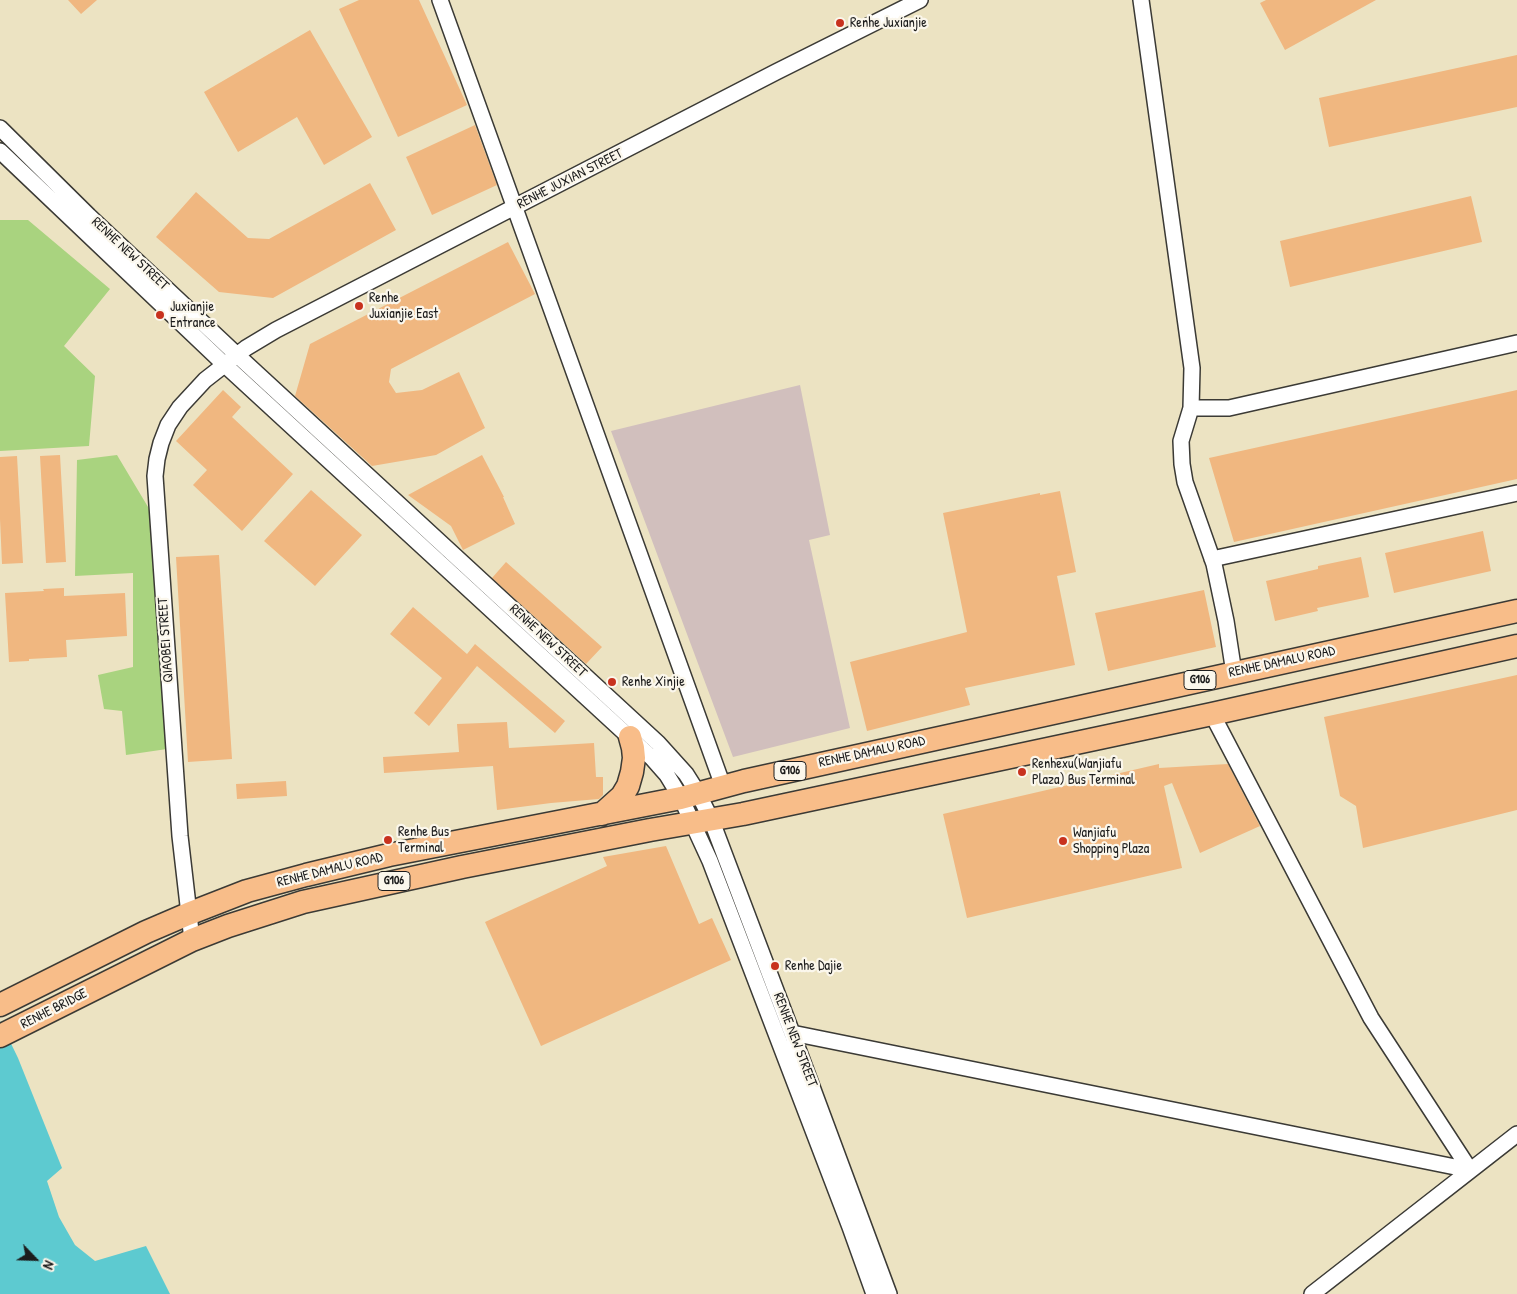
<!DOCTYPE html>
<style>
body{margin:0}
#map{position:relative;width:1517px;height:1294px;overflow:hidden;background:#ece3c2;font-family:"Patrick Hand",sans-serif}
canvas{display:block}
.north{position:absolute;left:10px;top:1234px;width:50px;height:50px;-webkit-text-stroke:4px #fbf7ec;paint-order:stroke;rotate:114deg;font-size:14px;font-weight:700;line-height:20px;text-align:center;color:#1c1c1c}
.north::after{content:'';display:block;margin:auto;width:18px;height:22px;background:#1c1c1c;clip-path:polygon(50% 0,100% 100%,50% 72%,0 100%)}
</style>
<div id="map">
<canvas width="1517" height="1294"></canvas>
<div class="north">N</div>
</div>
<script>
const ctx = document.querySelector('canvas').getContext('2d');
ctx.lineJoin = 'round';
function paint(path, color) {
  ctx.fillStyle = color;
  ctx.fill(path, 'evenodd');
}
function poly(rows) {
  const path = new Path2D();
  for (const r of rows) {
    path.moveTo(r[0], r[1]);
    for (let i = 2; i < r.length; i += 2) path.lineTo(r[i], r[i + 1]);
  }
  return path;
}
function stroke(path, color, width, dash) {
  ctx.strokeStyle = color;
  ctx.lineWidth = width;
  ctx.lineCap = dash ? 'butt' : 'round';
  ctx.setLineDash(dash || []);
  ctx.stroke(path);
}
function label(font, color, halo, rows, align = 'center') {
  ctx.font = font + ' "Patrick Hand",sans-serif';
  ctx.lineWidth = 4.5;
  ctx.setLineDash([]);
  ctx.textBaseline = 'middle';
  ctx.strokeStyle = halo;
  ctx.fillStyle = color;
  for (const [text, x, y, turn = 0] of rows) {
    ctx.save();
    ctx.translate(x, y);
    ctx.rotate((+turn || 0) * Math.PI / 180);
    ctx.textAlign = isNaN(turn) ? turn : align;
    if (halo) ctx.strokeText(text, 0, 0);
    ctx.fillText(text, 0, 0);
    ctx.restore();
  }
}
paint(poly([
 [800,385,830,535,809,540,850,728,733,757,611,431]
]), '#d1bfbd');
paint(poly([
 [0,220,28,220,110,289,64,346,95,376,89,446,0,451],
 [117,455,151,512,167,749,126,755,122,711,104,709,98,675,133,667,133,573,75,576,77,460]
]), '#a9d37f');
paint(poly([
 [0,1021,18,1058,62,1168,47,1181,59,1217,75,1245,95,1261,146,1246,170,1294,0,1294]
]), '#5dcad0');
paint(poly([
 [68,0,97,0,81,14],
 [359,0,419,0,467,105,398,137,339,9],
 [1266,0,1376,0,1285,50,1260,3],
 [310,30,372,137,324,165,297,117,238,152,204,92],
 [1517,55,1517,107,1329,147,1319,98],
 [475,125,497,185,432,215,406,157],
 [370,183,396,230,273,298,219,292,156,237,196,192,248,238,269,239],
 [1471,196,1482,242,1290,287,1280,241],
 [508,242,535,294,391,369,389,382,396,393,422,390,459,372,485,428,436,455,372,466,295,396,310,344],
 [223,390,241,407,232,417,293,474,242,531,193,485,207,470,176,441],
 [1517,390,1517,479,1234,542,1209,458],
 [60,455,66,562,46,563,40,456],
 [482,455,504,497,503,497,515,524,463,550,451,526,408,495],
 [17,456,23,563,2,564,0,519,0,457],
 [311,490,362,535,315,586,264,541],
 [1060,491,1076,572,1057,576,1075,665,965,688,970,705,867,731,850,662,967,632,943,513,1040,493,1040,495],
 [1483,531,1491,571,1394,593,1385,553],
 [219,555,232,759,188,762,176,557],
 [1361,557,1369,597,1317,608,1318,611,1275,621,1266,581,1318,569,1318,566],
 [506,562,602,647,586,664,492,578],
 [64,588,64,596,125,593,127,636,66,640,67,657,29,659,29,661,9,662,5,593,44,591,43,589],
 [1204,590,1216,647,1108,671,1095,613],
 [413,607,467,654,475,644,565,721,555,733,477,666,429,726,414,713,442,678,390,634],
 [1517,675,1517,810,1363,848,1356,806,1340,796,1324,717],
 [507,722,509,748,594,743,596,777,603,777,603,795,599,799,551,803,497,810,493,766,384,773,383,757,459,752,457,724],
 [1159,764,1159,768,1228,764,1260,826,1200,853,1172,783,1164,786,1182,868,967,918,943,814],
 [286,781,287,796,237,799,236,784],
 [666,846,699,924,712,918,731,960,541,1046,485,922,607,866,603,857]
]), '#f0b780');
const minor = poly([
 [440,0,723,786],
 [1141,0,1192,368,1191,408,1181,441,1182,464,1185,482,1214,564,1226,621,1234,673],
 [0,128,89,216,237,355,658,743,686,774,698,793,711,819,792,1033,889,1294],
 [0,151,225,365,652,758,667,775,681,798,710,861,850,1227,874,1294],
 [1191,408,1229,408,1517,343],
 [1212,559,1517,493],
 [1212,714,1371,1018,1470,1170],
 [192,940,180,836,155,476,157,459,161,443,168,425,180,407,205,380,246,348,276,330,776,72,920,0],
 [792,1033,1470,1170],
 [1312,1294,1517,1134]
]);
const highway = poly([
 [602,814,622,796,628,786,632,772,634,758,633,748,630,737],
 [0,1005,146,932,188,914,247,891,306,875,389,855,681,798,744,781,1517,611],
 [0,1036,192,940,228,926,303,902,462,867,650,830,743,814,1212,714,1517,646]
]);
stroke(minor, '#3b3a35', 18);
stroke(highway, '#3b3a35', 25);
stroke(minor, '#fff', 15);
stroke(highway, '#f8bd89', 22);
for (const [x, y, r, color] of [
 [840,23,5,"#c8321e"],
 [359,306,5,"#c8321e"],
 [160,315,5,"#c8321e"],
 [612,682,5,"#c8321e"],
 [1022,772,5,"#c8321e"],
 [388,840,5,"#c8321e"],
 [1063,841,5,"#c8321e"],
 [775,966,5,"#c8321e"]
]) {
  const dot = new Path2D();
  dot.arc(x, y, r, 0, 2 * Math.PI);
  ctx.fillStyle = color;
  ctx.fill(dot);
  stroke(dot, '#fbf7ec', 2);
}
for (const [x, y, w] of [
 [1200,680,32],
 [790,771,32],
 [394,881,32]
]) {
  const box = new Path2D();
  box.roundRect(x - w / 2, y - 9.5, w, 19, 4);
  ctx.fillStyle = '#fbf7ec';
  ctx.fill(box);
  stroke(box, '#1c1c1c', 1);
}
label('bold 12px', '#1c1c1c', null, [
 ["G106",1200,680],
 ["G106",790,771],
 ["G106",394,881]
]);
label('14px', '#1c1c1c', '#fbf7ec', [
 ["Renhe Juxianjie",850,23],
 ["Renhe",369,298],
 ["Juxianjie East",369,314],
 ["Juxianjie",170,307],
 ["Entrance",170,323],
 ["Renhe Xinjie",622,682],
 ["Renhexu(Wanjiafu",1032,764],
 ["Plaza) Bus Terminal",1032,780],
 ["Renhe Bus",398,832],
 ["Terminal",398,848],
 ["Wanjiafu",1073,833],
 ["Shopping Plaza",1073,849],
 ["Renhe Dajie",785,966]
], 'left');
label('14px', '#1c1c1c', '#fbf7ec', [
 ["RENHE JUXIAN STREET",570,179,-27],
 ["RENHE NEW STREET",130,254,43],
 ["QIAOBEI STREET",166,640,-94],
 ["RENHE NEW STREET",548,641,43],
 ["RENHE DAMALU ROAD",1282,662,-12],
 ["RENHE DAMALU ROAD",872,752,-12],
 ["RENHE DAMALU ROAD",330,870,-14],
 ["RENHE BRIDGE",54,1009,-27],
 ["RENHE NEW STREET",795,1040,69]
]);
</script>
